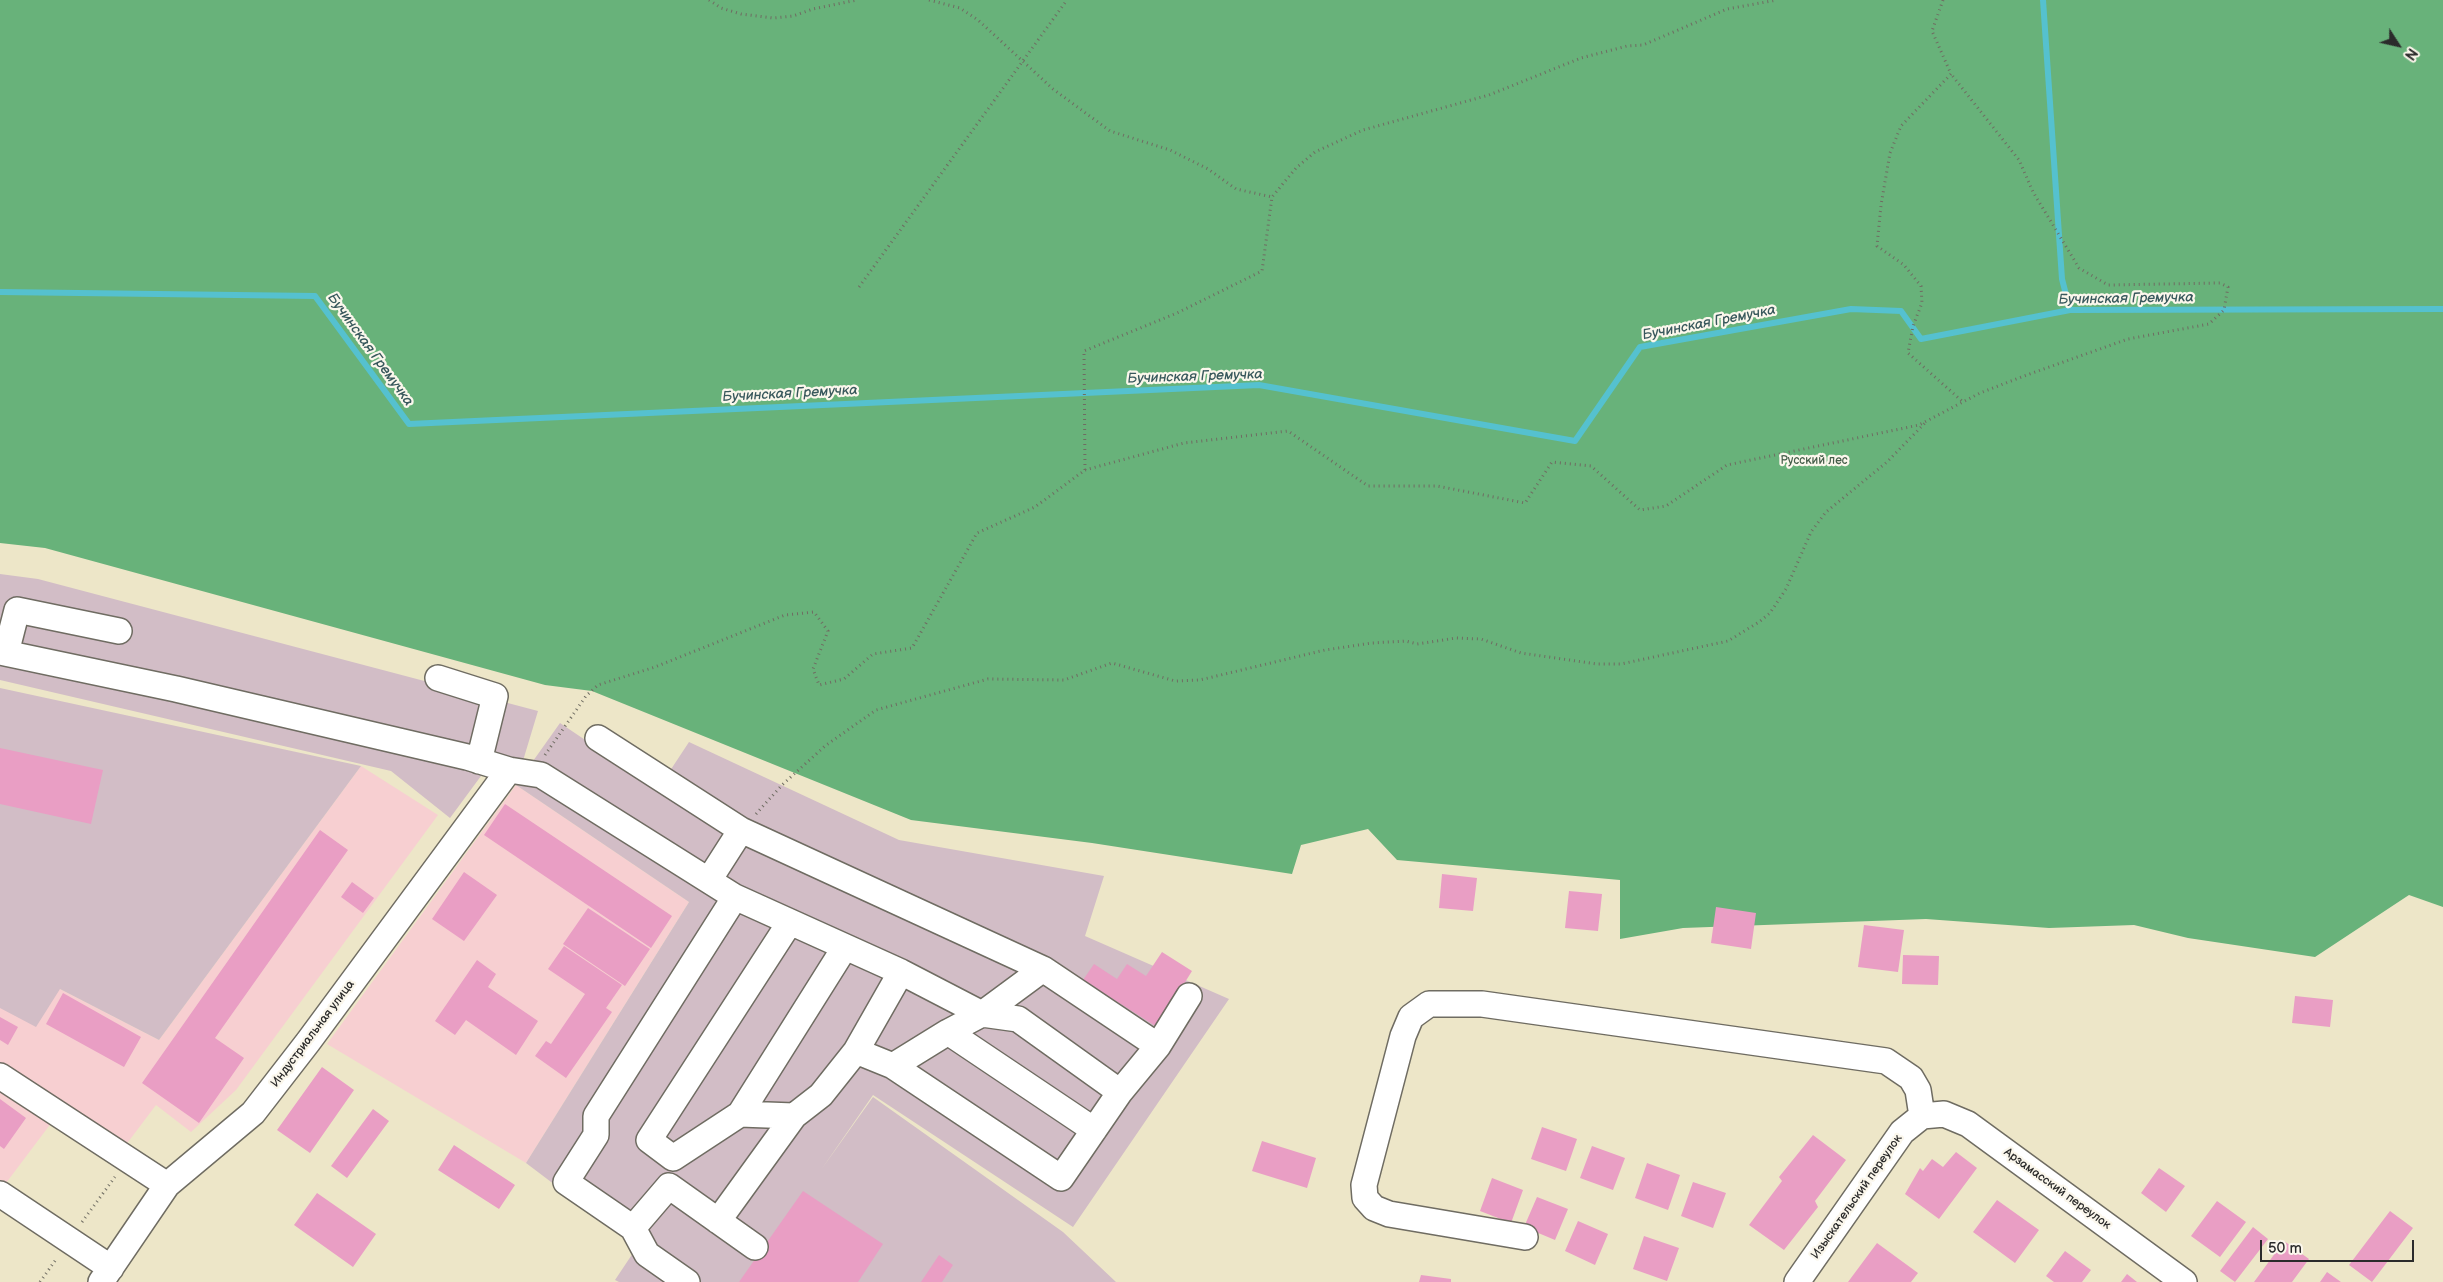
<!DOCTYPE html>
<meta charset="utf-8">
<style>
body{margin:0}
#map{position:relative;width:2443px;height:1282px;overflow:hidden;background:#ede6c8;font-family:"Balsamiq Sans",sans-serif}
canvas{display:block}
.north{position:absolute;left:2373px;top:20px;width:50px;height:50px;-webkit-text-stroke:4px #fbf7ec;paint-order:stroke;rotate:125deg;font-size:14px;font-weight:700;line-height:20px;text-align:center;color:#2b2b2b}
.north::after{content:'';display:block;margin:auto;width:18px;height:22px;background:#2b2b2b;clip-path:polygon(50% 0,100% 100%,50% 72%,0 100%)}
.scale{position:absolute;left:2260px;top:1240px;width:154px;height:22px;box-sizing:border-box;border:2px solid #2b2b2b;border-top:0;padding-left:6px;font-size:15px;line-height:18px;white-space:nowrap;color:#2b2b2b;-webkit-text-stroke:4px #fbf7ec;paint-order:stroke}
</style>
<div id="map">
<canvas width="2443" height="1282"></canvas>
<div class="north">N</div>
<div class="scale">50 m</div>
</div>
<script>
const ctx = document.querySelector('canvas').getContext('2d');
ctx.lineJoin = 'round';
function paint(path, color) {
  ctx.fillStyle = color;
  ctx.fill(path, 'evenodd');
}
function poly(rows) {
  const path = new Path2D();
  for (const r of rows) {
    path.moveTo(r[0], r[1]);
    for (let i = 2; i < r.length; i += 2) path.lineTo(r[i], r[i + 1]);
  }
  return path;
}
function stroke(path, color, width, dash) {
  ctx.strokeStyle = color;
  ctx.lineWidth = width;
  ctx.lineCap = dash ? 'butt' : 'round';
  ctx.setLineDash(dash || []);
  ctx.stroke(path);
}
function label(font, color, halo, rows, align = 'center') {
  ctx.font = font + ' "Balsamiq Sans",sans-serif';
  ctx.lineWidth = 4.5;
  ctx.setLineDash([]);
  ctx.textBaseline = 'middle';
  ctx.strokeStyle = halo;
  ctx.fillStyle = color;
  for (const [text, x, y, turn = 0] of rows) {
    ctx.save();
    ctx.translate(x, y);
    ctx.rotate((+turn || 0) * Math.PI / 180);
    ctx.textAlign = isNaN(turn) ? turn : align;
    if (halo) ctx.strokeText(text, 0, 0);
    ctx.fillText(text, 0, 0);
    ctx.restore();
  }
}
paint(poly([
 [361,766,438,815,236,1090,191,1132,156,1105,113,1162,52,1122,0,1191,0,1007,60,989,159,1040],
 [516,785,689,902,526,1163,327,1044]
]), '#f7cfd1');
paint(poly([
 [0,574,38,579,538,711,522,764,495,757,450,818,391,771,0,680],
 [0,688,361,766,159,1040,60,989,36,1027,0,1008],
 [560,723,658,789,689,742,899,840,1104,876,1085,936,1229,999,1073,1227,873,1095,821,1170,873,1097,1063,1232,1116,1282,619,1282,615,1280,637,1247,526,1163,689,902,516,785]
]), '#d2bdc6');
paint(poly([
 [0,0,2443,0,2443,907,2409,895,2315,957,2188,938,2134,925,2049,928,1926,919,1683,928,1620,939,1620,880,1397,860,1368,829,1301,845,1292,874,1092,843,911,820,592,691,545,685,45,548,0,543]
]), '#68b27a');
stroke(poly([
 [2043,0,2062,279,2070,310],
 [0,292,315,296,409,424,1259,385,1575,441,1640,347,1851,309,1901,311,1921,339,2070,310,2443,309]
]), '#55c1cf', 6);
paint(poly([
 [0,748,103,770,91,824,0,804],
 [505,804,672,916,651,948,484,835],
 [320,830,348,850,215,1038,244,1058,199,1123,142,1083],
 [464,872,497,895,464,941,432,919],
 [1442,874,1477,878,1473,911,1439,908],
 [352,882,374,898,363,913,341,897],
 [1569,891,1602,894,1598,931,1565,928],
 [1716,907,1756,913,1751,949,1711,943],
 [588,908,650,949,625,986,563,944],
 [1864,925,1904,930,1898,972,1858,967],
 [564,946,622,985,606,1008,612,1012,566,1078,535,1056,546,1041,551,1044,585,994,548,969],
 [1162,952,1192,971,1157,1027,1083,980,1094,964,1117,979,1127,964,1146,976],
 [1903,955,1939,956,1938,985,1902,984],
 [477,960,496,974,488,987,538,1021,516,1055,466,1020,455,1035,435,1021],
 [63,993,141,1037,124,1067,46,1024],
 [2295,996,2333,1000,2330,1027,2292,1023],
 [0,1017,18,1027,8,1045,0,1040],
 [322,1067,354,1090,310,1153,277,1130],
 [0,1099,26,1118,4,1149,0,1146],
 [373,1109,389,1121,347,1178,331,1166],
 [1542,1127,1577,1139,1566,1171,1531,1159],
 [1813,1135,1846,1160,1815,1201,1818,1207,1784,1250,1749,1225,1782,1181,1779,1177],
 [1262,1141,1316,1158,1307,1188,1252,1171],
 [454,1145,515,1185,499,1209,438,1170],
 [1592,1146,1625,1158,1613,1190,1580,1178],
 [1956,1152,1977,1168,1939,1219,1905,1194,1920,1168,1923,1171,1932,1159,1943,1167],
 [1647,1163,1680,1175,1668,1210,1635,1198],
 [2159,1168,2185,1186,2166,1212,2141,1193],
 [1492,1178,1523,1190,1511,1223,1480,1211],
 [1693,1182,1726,1193,1713,1228,1681,1216],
 [803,1191,883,1244,858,1282,739,1282],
 [317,1193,376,1234,353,1267,294,1225],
 [1537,1197,1568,1209,1555,1240,1524,1227],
 [1997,1200,2039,1230,2015,1263,1973,1232],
 [2217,1201,2246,1222,2220,1257,2191,1236],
 [2390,1211,2413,1228,2372,1282,2349,1265],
 [1578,1221,1608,1234,1595,1265,1565,1251],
 [2253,1227,2268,1239,2235,1282,2220,1271],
 [1644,1236,1679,1248,1667,1281,1633,1269],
 [2284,1241,2309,1259,2292,1282,2254,1282],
 [1877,1243,1918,1273,1911,1282,1848,1282],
 [2065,1251,2091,1270,2082,1282,2054,1282,2046,1276],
 [939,1255,953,1265,942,1282,921,1282],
 [2327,1272,2341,1282,2320,1282],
 [2127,1274,2137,1282,2121,1282],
 [1421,1275,1451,1279,1451,1282,1419,1282]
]), '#e99ec4');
const minor = poly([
 [0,652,176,689,467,757,509,770,541,775,735,897,901,972,982,1014,1018,1019,1120,1092],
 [6,653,17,610,119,631],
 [438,678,495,696,479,761],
 [598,738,741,830,1043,969,1158,1046],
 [709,880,741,830],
 [790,922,649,1140,673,1158,740,1114,794,1116],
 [948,1032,1094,1130],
 [856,1051,893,1066,948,1032,982,1014,1043,969],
 [893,1066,1061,1178,1120,1092,1158,1046,1189,996],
 [0,1076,167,1185],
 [740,1114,845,947],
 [1922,1116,1944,1114,1968,1124,2184,1282],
 [0,1194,111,1268],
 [718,1221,794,1116,821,1095,856,1051,901,972],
 [633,1228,669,1186,755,1247],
 [1525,1237,1389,1214,1374,1208,1365,1198,1364,1185,1403,1036,1411,1017,1429,1004,1482,1004,1886,1061,1911,1078,1918,1090,1922,1116],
 [101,1282,167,1185,253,1113,308,1042,509,770],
 [687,1282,647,1254,633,1228,566,1182,596,1135,596,1116,735,897],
 [1797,1282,1902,1132,1922,1116]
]);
stroke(minor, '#6f6c62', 28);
stroke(poly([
 [709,0,721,8,741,14,773,18,793,16,813,9,857,0],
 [929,0,960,8,978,20,1053,89,1110,131,1170,150,1208,169,1236,189,1272,197],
 [1943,0,1932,31,1951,74,1901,126,1890,153,1881,205,1877,246,1904,265,1921,286,1922,303,1913,326,1908,353,1963,402],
 [859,287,1067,0],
 [1085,470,1184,443,1288,431,1368,486,1437,486,1525,503,1552,462,1591,466,1640,510,1666,506,1727,465,1919,425,1980,393,2024,376,2128,339,2209,324,2224,310,2228,287,2220,283,2108,285,2079,268,2033,192,2019,160,1951,74],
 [545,755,586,696,598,685,655,667,785,615,814,612,828,631,813,669,819,685,844,679,873,654,912,648,977,533,1035,507,1085,470,1084,351,1177,313,1262,271,1272,197,1296,168,1315,152,1363,130,1489,95,1581,58,1627,46,1643,45,1727,9,1777,0],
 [756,814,782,785,825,746,876,710,988,679,1064,680,1112,663,1175,681,1200,680,1325,650,1372,643,1406,641,1417,644,1456,638,1481,639,1521,653,1597,664,1621,664,1728,641,1759,622,1770,613,1786,589,1811,532,1826,512,1887,462,1925,423],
 [82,1222,115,1177],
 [40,1282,57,1258]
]), '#6f6c62', 3, [1, 4]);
stroke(minor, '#fff', 25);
label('12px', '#445d49', '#fbf7ec', [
 ["Русский лес",1814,461]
]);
label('12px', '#2b2b2b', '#fbf7ec', [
 ["Индустриальная улица",313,1034,-53],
 ["Арзамасский переулок",2057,1189,36],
 ["Изыскательский переулок",1857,1197,-55]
]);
label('italic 14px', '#38585c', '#fbf7ec', [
 ["Бучинская Гремучка",2126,299,-1],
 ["Бучинская Гремучка",1709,323,-11],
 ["Бучинская Гремучка",370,350,54],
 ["Бучинская Гремучка",1195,377,-2],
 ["Бучинская Гремучка",790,394,-3]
]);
</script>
